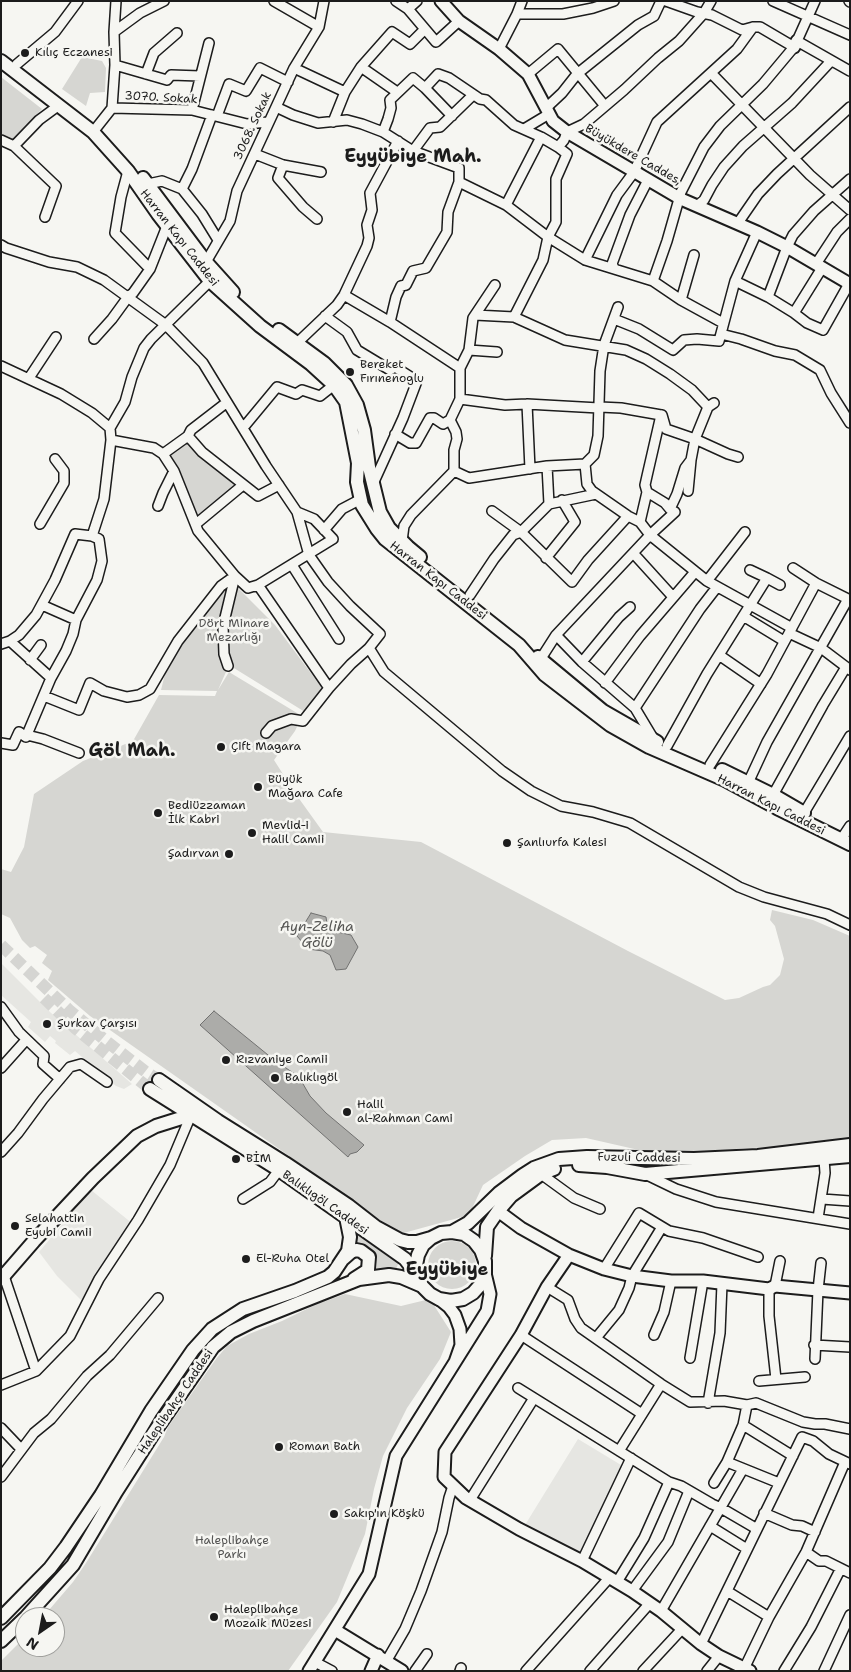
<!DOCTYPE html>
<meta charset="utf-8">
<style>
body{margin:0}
#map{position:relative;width:851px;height:1672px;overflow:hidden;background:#f6f6f2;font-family:"Shantell Sans",sans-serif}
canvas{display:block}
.frame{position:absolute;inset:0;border:2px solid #1c1c1c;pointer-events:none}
.north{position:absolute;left:15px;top:1607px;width:50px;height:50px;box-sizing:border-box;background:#f6f6f2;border:1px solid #9f9f9c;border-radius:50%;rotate:213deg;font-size:14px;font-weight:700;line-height:20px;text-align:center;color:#1c1c1c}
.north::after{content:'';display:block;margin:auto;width:18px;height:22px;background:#1c1c1c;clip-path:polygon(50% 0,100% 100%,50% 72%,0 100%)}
</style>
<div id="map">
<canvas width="851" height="1672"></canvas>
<div class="frame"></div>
<div class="north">N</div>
</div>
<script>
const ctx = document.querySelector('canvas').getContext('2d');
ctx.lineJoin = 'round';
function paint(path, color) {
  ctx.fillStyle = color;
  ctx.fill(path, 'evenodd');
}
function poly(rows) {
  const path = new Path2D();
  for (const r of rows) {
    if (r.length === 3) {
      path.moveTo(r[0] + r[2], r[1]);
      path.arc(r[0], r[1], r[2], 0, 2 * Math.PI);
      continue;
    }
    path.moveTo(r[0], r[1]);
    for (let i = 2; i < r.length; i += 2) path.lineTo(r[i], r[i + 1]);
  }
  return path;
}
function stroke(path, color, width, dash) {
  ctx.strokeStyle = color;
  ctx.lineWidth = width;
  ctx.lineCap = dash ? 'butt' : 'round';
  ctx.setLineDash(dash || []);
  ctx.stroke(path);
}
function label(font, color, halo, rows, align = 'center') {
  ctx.font = font + ' "Shantell Sans",sans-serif';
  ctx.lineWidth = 5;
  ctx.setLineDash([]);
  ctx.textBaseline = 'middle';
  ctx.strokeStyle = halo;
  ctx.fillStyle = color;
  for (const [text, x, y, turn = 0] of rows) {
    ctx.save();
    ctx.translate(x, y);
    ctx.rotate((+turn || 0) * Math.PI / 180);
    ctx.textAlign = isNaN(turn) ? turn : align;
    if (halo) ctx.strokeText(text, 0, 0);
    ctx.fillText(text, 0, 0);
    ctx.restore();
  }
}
paint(poly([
 [1,963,50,1012,132,1084,124,1089,116,1086,75,1051,70,1055,55,1043,56,1041,50,1036,45,1042,28,1027,31,1022,1,995],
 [91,1190,133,1224,82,1301,57,1276,39,1252],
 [578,1439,626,1468,582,1557,525,1525]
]), '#e6e6e2');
paint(poly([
 [82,57,102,61,106,68,105,92,90,93,86,106,62,89],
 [1,77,42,109,9,143,1,138],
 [187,441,240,485,199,520,170,454],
 [236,586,275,625,322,688,305,712,229,665,218,690,229,672,302,716,295,731,274,760,295,793,323,832,421,842,628,951,725,1000,739,998,763,987,770,985,780,975,784,959,775,926,770,920,772,910,813,920,850,936,850,1138,807,1147,744,1148,684,1155,652,1153,586,1138,552,1140,525,1156,483,1185,469,1215,400,1234,90,1016,48,980,52,971,42,963,47,955,35,946,30,948,22,940,10,918,1,914,1,869,11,872,24,847,34,794,83,761,133,741,159,695,215,696,217,691,161,690,167,666,223,589],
 [354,1230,399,1261,396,1270,377,1269,377,1257,369,1247,355,1242],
 [452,1265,24],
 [345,1294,401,1306,430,1299,451,1332,440,1359,407,1408,383,1456,374,1489,365,1534,337,1602,288,1671,1,1671,1,1661,25,1637,25,1647,55,1647,55,1617,43,1617,73,1582,86,1563,164,1437,168,1427,216,1359,227,1346,249,1334,282,1321,317,1304]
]), '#d6d6d2');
const water = poly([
 [311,913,326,917,327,924,337,932,351,935,358,947,346,969,336,970,330,955,323,951,308,949,297,936,311,913],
 [214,1011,273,1059,299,1077,310,1096,326,1113,364,1145,357,1152,350,1154,348,1157,200,1025,214,1011]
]);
paint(water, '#acaca9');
stroke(water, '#727271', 1);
stroke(poly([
 [1,945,69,1010,106,1041,146,1072,159,1080],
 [44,998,75,1028,150,1089]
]), '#d5d5d2', 12, [12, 6]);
const minor = poly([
 [274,1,319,27],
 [396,1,408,9,436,42,459,21],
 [773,1,850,35],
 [815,1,797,41,850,71],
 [849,1,850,2],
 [408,9,417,1],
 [517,14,522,1],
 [114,32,116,1],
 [499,49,517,14,563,14,593,8,614,1],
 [17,64,55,32,78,1],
 [115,65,167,80,171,75,200,76],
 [361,67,397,92],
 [294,68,345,92],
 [711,73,810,175,850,210],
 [146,74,154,53,177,33],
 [528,74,558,49,605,106],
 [425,88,438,74,449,78,480,99,486,100,514,125,541,137,558,147,567,154,556,179,556,222,548,237,543,260,514,317],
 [276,107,293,115,318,123,347,120,362,124,383,132,413,151,459,168,459,182,448,212,447,232,426,268,413,271,406,285,401,286,396,297,390,322],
 [112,108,115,65,114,32,140,13,164,1],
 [546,108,562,93,577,74,638,25,654,16,661,1],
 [192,110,209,43],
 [217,116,229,84,246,91,260,68,288,82],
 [333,122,345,92,361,67,392,32,410,44,425,29],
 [524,129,549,114],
 [93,132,112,108,192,110,247,124,268,122],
 [383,132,388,119,391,108,390,100,413,78,425,88,452,116],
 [1,140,14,146,39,120,58,106],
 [14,146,56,186,45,217],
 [558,147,564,140,567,132,584,124,624,90,658,58,679,41,704,13,711,1],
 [413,151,430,128,440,127,473,95],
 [255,154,283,165,321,172],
 [283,165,278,178,303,207,317,219],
 [128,171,121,197,115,233,150,269],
 [459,182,506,205,548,237,585,260,653,281,681,300,723,323],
 [148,184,162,181,182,189,202,214,218,240],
 [182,189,192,169,212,115],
 [506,205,541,137],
 [698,205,704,200,712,185,724,167,743,146,792,103,831,61],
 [738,223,758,194,777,174,850,107],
 [1,245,6,248,49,262,77,267,104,280,166,325,203,363,266,466,297,512,314,519,333,539,258,585],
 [585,260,617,195,634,172,657,122,737,49,753,27],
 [206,262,230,221,237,191,276,107,294,68,319,27,324,1],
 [816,264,837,232,850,219],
 [614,268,612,264,630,215,648,180],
 [653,281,667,241,681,192,704,147,720,126,763,84,794,47,760,27,753,27,742,30,712,15,697,12,666,1],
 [735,281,768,297,787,247,793,235,814,211,850,179],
 [344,295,390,322,460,368],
 [768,297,794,313,807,323,823,330,850,282],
 [681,300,694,255],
 [618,307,604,345,600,371,598,436,594,455,585,464,587,484,592,491,628,516,640,522,650,535,707,581,792,628],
 [794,313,822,268],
 [475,315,514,317,565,340,626,350,646,359,670,374,692,390,708,407],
 [325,316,347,332,357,350,390,370,395,367,417,381,403,418,373,484],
 [614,319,639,329,673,350,684,340,697,339,719,341,735,281,757,232],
 [721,334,741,339,775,351,795,355,820,370,831,393,850,423],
 [94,339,112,319,128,297,133,293,150,269,167,226],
 [297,343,337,305,344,295,367,246,369,238,367,225,372,210,370,193,398,141],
 [469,350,497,352],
 [1,366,61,394,92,413,110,428],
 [29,378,56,337],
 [460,399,505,405,527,404,599,408],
 [527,404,530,469],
 [600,407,621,408,661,415],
 [662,415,666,429,695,439,728,454,738,457],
 [450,420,456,432,457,439,454,450,454,471],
 [243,428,277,387,296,394,302,390,320,396,334,385],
 [395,434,410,443,416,443,430,418,434,418,443,424,450,420,460,399,460,368,469,350,473,318,495,285],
 [188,436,202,452,258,496,279,485],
 [111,440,154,448,163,454,174,471,198,531,235,576,223,626,224,654,228,666],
 [163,454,188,436,191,430,226,403],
 [547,466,549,504],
 [688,491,691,460,695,439,708,407,714,403],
 [158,506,163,493,174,471],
 [670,509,677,494,685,468,691,460],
 [492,511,521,532,572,582,588,560,628,516],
 [640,522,647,492,645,485,647,476,661,415],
 [40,524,64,483,64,471,55,459],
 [196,524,243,485],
 [324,530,342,509,361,499],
 [92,536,104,499,111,440,110,428,125,402,132,377,144,348,151,339,210,281],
 [402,541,404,526,411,515,454,471,469,478,547,466,585,464],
 [634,554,673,597],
 [546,558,575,522,562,500],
 [292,565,339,639],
 [793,568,816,583,850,600],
 [767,578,780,585],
 [707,581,745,532],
 [470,595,494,559,513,535,521,532,549,504,596,494],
 [42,605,76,620],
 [743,616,784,641],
 [789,633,821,648,850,670],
 [556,635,582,662,635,708,653,738],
 [10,641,51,678],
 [1,644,10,641,19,635,36,615,55,580,75,534,92,536,99,539,102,561,97,580,76,620,73,634,66,651,51,678,26,737,19,732,13,745,1,743],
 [369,648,384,672,502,771,531,791,561,806,593,812,630,823,739,887,764,897,827,914,850,925],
 [719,655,761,684],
 [30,660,41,645],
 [540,660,556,635,650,535,675,512,670,509,665,503,647,492],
 [582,662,619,617,630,607],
 [605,683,640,636,695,572],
 [44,696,79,710,90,683,104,691,127,697,139,695,150,689,178,641,221,586,235,576,248,588,258,585,329,688],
 [635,708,700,609,717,587],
 [266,733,272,726,291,719,303,721,329,688,351,664,369,648,380,634,350,606,328,582,309,555,297,512],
 [27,735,43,739,79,753],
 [667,746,707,674,767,578,750,570],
 [710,765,767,674,816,583],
 [748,783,767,742,848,599],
 [773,795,823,705,846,667],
 [804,813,850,736],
 [844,835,850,826],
 [1,1007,19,1032,44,1056,43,1064,60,1079],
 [1,1068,26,1040],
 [1,1152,18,1133,43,1099,70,1067,81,1064,107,1082],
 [541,1174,574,1198,600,1209],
 [647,1175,676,1189,716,1202,850,1224],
 [243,1199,270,1182,279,1170],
 [822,1199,850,1201],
 [818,1218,825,1173,824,1159],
 [604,1269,639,1213,669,1231,703,1238,758,1257],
 [1,1273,4,1276,36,1371],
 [775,1286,780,1261],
 [547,1287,568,1300,575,1319,581,1328,661,1384,690,1402,724,1401,747,1405,756,1403,803,1422,815,1424,825,1424,850,1429],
 [769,1289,769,1316,776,1379],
 [521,1335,642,1414],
 [654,1335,664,1312,671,1281],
 [596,1338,619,1310,629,1288,632,1276,662,1227],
 [814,1345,850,1347],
 [690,1358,703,1281],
 [815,1359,818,1290,821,1263],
 [759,1381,805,1377],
 [1,1385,36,1371,70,1336,99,1279,138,1220,170,1165,191,1115],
 [518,1388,669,1482,681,1486,712,1504,721,1508,757,1529],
 [708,1403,720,1333,722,1284],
 [743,1425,793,1456],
 [1,1428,21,1449],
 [619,1451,661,1384],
 [727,1462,779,1483],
 [1,1477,34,1433,51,1419,87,1376,110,1355,158,1298],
 [714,1483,727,1462,743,1425,747,1405],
 [470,1500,534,1398],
 [764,1513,792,1525,802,1526,815,1532],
 [710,1526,747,1549],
 [806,1552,819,1561,826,1561,850,1573],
 [582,1561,631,1458],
 [617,1582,644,1538,669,1482],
 [632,1591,668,1542,689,1491],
 [727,1591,769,1617],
 [661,1611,743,1469],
 [701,1644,802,1437,813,1441,829,1454,850,1464],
 [387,1660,405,1629,421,1591,442,1532,449,1498,453,1486],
 [315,1662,332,1671],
 [415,1671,427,1654],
 [460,1671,461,1668],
 [526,1671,610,1577],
 [590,1671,650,1603],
 [643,1671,682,1629],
 [707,1671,719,1656],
 [743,1671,769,1617,806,1552,845,1462],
 [784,1671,811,1627,840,1570],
 [824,1671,850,1615]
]);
const tertiary = poly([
 [441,1,459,21,499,49,528,74,553,121,567,132,681,199,757,232,787,247,850,284],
 [794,47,797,41],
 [498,1211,521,1228,569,1255,604,1269,632,1276,671,1281,703,1281,769,1289,775,1286,850,1293],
 [569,1255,547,1287,521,1335,445,1452,444,1477,466,1498,519,1529,582,1561,632,1591,661,1611,701,1644,719,1656,750,1671],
 [439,1299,449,1307,455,1315,460,1329,461,1345,455,1362,487,1311,490,1294,485,1273],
 [335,1630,402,1671],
 [309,1671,369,1574,396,1456,455,1362],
 [371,1671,378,1655]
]);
const secondary = poly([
 [1,61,93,132,128,171,158,214,210,281,260,326,311,364,334,385,346,402,358,463,357,482,362,505,377,529,385,539,519,645,545,675,610,725,649,747,725,780,777,808,850,844],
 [143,178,206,262,233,292],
 [279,330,324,363,346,385,357,405,364,430,369,467,380,512,389,528,408,547,420,557],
 [538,657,603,711,657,742],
 [722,770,773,795,804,813],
 [159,1080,218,1121,285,1163,349,1206,376,1227,400,1240,408,1242,417,1242,431,1238],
 [150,1089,279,1170,405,1259,418,1276,422,1286,430,1294,439,1299,451,1301,463,1299,473,1293,481,1284,485,1273,485,1261,481,1250,474,1241,464,1234,452,1232,441,1233,431,1238,423,1245,418,1255,416,1265,418,1276],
 [579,1165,607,1167,645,1174,850,1156],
 [452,1232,468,1223,499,1193,523,1175,534,1168,559,1159,587,1157,694,1159,758,1156,850,1145],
 [485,1256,487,1227,498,1211,511,1196,541,1174,554,1169],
 [343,1259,351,1252,356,1250,361,1251,369,1257,368,1270,354,1279],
 [1,1279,34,1241,93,1178,137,1136,156,1126,191,1115],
 [26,1617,73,1565,116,1492,153,1434,213,1347,231,1332,253,1321,359,1279,389,1275,401,1277,422,1286],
 [1,1618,50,1568,66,1547,101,1495,151,1411,193,1350,212,1329,243,1309,295,1291,328,1277,334,1272,348,1251,350,1237,346,1217],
 [1,1641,25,1618]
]);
stroke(minor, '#1c1c1c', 12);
stroke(tertiary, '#1c1c1c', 15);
stroke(secondary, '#1c1c1c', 16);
stroke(minor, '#f6f6f2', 9);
stroke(tertiary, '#f6f6f2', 11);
stroke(secondary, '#f6f6f2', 12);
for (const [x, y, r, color] of [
 [25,53,5,"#1c1c1c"],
 [350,372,5,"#1c1c1c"],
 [221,747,5,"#1c1c1c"],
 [258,787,5,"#1c1c1c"],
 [158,813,5,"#1c1c1c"],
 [252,833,5,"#1c1c1c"],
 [507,843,5,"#1c1c1c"],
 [229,854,5,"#1c1c1c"],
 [47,1024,5,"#1c1c1c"],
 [226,1060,5,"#1c1c1c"],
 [275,1078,5,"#1c1c1c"],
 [347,1112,5,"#1c1c1c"],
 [236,1159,5,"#1c1c1c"],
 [15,1226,5,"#1c1c1c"],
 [246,1259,5,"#1c1c1c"],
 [279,1447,5,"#1c1c1c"],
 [334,1514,5,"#1c1c1c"],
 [214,1617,5,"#1c1c1c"]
]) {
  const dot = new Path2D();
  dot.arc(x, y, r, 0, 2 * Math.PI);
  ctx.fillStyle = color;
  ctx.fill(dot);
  stroke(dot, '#f6f6f2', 2);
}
label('12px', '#1c1c1c', '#f6f6f2', [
 ["Kılıç Eczanesi",35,53],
 ["Bereket",360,365],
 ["Fırınenoglu",360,379],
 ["Çift Magara",231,747],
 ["Büyük",268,780],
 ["Mağara Cafe",268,794],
 ["Bediüzzaman",168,806],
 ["İlk Kabri",168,820],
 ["Mevlid-i",262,826],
 ["Halil Camii",262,840],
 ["Şanlıurfa Kalesi",517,843],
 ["Şadırvan",219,854,"right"],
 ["Şurkav Çarşısı",57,1024],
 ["Rızvaniye Camii",236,1060],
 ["Balıklıgöl",285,1078],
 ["Halil",357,1105],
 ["al-Rahman Cami",357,1119],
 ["BİM",246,1159],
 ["Selahattin",25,1219],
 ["Eyubi Camii",25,1233],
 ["El-Ruha Otel",256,1259],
 ["Roman Bath",289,1447],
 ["Sakıp'ın Köşkü",344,1514],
 ["Haleplibahçe",224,1610],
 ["Mozaik Müzesi",224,1624]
], 'left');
label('12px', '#1c1c1c', '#f6f6f2', [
 ["3070. Sokak",161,98,3],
 ["3068. Sokak",253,126,-65],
 ["Büyükdere Caddes,",633,155,30],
 ["Harran Kapı Caddesi",179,238,52],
 ["Harran Kapı Caddesi",438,581,38],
 ["Harran Kapı Caddesi",771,805,27],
 ["Fuzuli Caddesi",639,1158,1],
 ["Balıklıgöl Caddesi",325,1203,35],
 ["Haleplibahçe Caddesi",176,1402,-56]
]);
label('12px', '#545453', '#f6f6f2', [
 ["Dört Minare",234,624],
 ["Mezarlığı",234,638],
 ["Haleplibahçe",232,1541],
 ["Parkı",232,1555]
]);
label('italic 14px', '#565654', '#f6f6f2', [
 ["Ayn-Zeliha",317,927],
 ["Gölü",317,943]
]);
label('bold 18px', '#1c1c1c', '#f6f6f2', [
 ["Eyyübiye Mah.",413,157],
 ["Göl Mah.",132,751],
 ["Eyyübiye",447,1270]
]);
</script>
